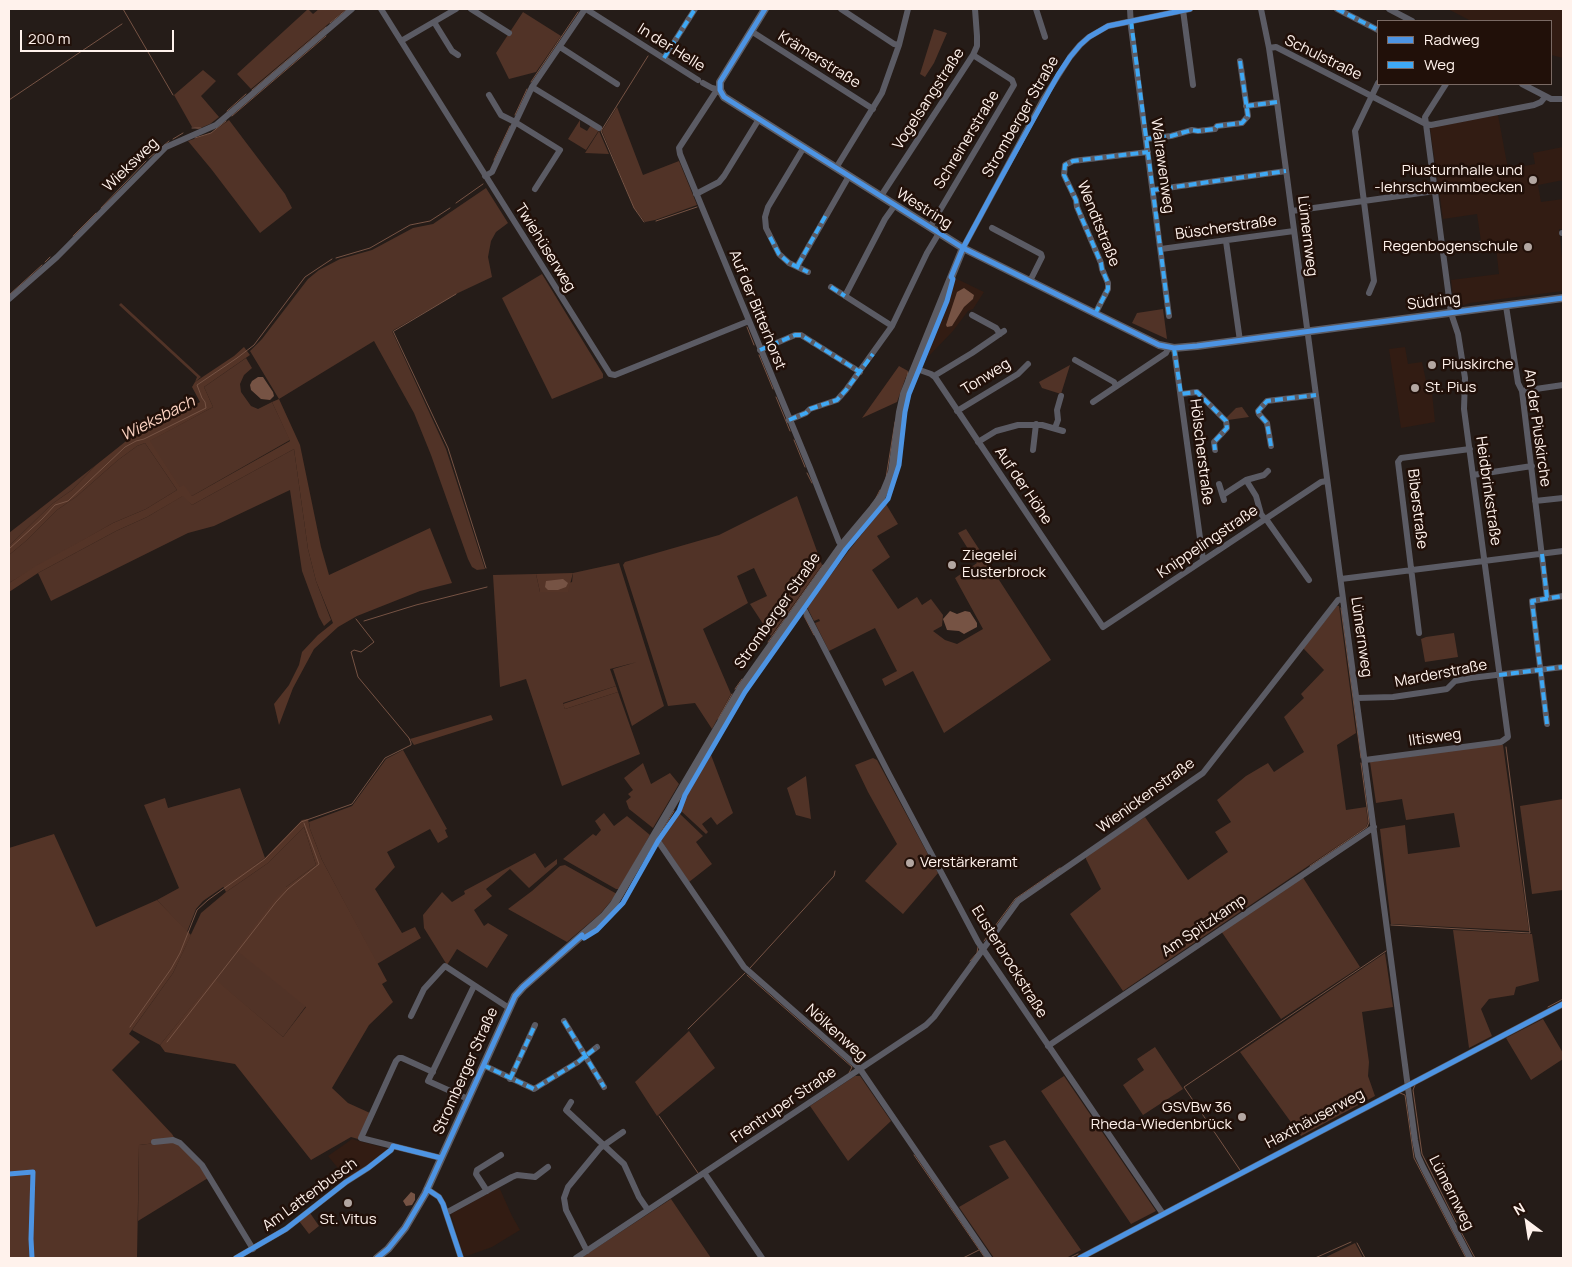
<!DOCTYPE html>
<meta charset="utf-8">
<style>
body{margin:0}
#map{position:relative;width:1572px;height:1267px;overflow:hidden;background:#251c18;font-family:Manrope,sans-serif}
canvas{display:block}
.frame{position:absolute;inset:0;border:10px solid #fff2ec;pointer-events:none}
.legend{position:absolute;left:1377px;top:20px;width:175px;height:65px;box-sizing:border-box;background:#211009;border:1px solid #7a6a64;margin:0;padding:6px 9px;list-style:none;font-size:15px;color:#fff2ec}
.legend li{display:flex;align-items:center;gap:10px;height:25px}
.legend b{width:25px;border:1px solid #7a6a64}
.north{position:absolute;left:1502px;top:1197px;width:50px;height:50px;-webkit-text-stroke:4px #211009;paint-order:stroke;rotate:329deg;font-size:14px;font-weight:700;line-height:20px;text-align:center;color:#fff2ec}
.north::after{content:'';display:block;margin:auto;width:18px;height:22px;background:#fff2ec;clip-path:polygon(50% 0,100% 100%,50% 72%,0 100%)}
.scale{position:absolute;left:20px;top:30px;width:154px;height:22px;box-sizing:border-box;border:2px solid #fff2ec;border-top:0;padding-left:6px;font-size:15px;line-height:18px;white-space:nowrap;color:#fff2ec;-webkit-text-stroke:4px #211009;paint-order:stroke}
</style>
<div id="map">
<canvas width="1572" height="1267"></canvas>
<div class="frame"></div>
<ul class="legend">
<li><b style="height:6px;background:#4d94e3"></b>Radweg</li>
<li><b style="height:6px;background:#3fa9f5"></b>Weg</li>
</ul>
<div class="north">N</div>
<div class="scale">200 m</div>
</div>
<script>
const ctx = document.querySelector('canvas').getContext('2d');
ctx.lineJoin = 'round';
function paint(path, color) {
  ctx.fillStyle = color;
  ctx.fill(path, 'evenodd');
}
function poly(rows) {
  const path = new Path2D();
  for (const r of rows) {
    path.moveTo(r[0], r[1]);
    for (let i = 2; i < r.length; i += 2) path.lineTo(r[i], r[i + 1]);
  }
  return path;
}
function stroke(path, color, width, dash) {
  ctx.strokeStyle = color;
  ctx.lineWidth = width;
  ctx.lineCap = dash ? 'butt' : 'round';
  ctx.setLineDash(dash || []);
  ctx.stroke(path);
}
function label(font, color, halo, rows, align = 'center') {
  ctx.font = font + ' Manrope,sans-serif';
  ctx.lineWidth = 5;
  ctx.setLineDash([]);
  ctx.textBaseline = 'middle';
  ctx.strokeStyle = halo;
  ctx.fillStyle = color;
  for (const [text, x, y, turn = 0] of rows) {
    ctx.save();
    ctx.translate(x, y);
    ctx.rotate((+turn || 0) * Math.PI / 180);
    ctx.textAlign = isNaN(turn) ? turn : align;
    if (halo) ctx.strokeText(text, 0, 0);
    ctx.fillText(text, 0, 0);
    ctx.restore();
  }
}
paint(poly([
 [1448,9,1563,9,1563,58,1551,55,1551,21,1471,21],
 [1498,115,1508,169,1535,164,1533,153,1563,147,1563,180,1538,185,1541,202,1563,199,1563,229,1559,229,1563,266,1563,291,1470,303,1458,307,1454,304,1451,280,1499,274,1496,247,1482,248,1477,214,1443,219,1430,127],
 [955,278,984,292,973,309,968,311,953,331,925,360,950,297],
 [1405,347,1408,364,1422,362,1426,381,1430,384,1435,385,1436,391,1432,392,1435,422,1401,428,1389,349],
 [352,1139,388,1149,367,1166,349,1177,345,1177,328,1156],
 [499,1187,512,1216,520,1230,492,1247,464,1257,451,1214]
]), '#321c13');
paint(poly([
 [308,9,313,14,319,9,346,9,251,89,237,74],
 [523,12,561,36,536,72,509,79,496,53],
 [934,29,947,33,934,63,925,77,920,74],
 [203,70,216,81,201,96,219,117,210,124,198,129,192,127,174,95],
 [617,107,643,175,679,161,697,205,655,220,645,222,634,208,602,131],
 [229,120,285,194,292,208,260,233,212,170,188,141,211,133],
 [580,120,580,127,587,131,591,125,599,130,586,150,568,139],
 [599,131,609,154,585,153],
 [486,188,508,223,496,232,491,241,488,257,492,277,458,293,392,331,446,449,485,569,477,570,472,567,468,559,431,455,414,413,374,341,279,399,250,351,262,339,308,279,319,270,340,259,372,250,413,228,433,224],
 [542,274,603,374,603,378,552,399,502,298],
 [121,303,201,377,195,382,197,377,119,305],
 [1163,309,1167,339,1132,323,1137,313],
 [246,358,252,368,244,375,240,384,241,392,251,406,258,409,272,402,290,440,192,496,180,488,149,441,213,407,204,387],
 [1070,365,1061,394,1042,388,1039,382],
 [1242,407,1249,417,1228,420,1226,418,1236,408],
 [145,443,177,490,146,509,113,523,9,583,9,555,27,540,57,510,77,496,118,460,137,446],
 [294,449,308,549,316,581,331,620,324,626,319,617,302,571,290,490,214,526,188,533,51,601,38,573,116,531,147,517,184,495,192,505],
 [96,465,72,490,52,504,9,546,9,533],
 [797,496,822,565,771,636,750,604,767,596,754,568,737,576,748,603,703,629,731,694,712,729,695,703,668,706,623,565,625,562,719,535],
 [886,504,898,524,877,536,890,557,872,570,898,609,917,597,922,605,931,599,943,615,942,626,933,631,945,640,957,644,983,629,955,578,977,563,958,533,966,529,1051,660,944,733,913,671,885,686,882,679,897,671,875,628,829,651,815,623,820,621,819,619,814,621,807,607,850,549],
 [619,563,664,706,632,726,613,669,637,662,610,669,616,686,563,703,565,709,618,692,640,754,562,786,526,679,500,687,493,575,536,574,540,592,572,582,573,573],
 [1337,606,1339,606,1356,733,1337,745,1346,810,1366,807,1368,822,1366,827,1123,991,1070,914,1101,889,1086,859,1086,856,1145,817,1188,880,1228,852,1215,832,1231,822,1217,800,1246,776,1268,763,1274,772,1304,752,1284,717,1304,698,1301,694,1324,670,1303,648],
 [1454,633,1458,657,1425,662,1421,639,1426,637],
 [1499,744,1503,745,1529,931,1391,924,1380,829,1405,825,1408,854,1460,847,1454,813,1406,820,1402,799,1376,803,1370,762],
 [403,750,447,829,445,830,448,837,438,843,430,829,387,852,395,867,375,889,402,933,415,927,421,938,377,964,322,860,310,829,309,822,352,806,386,759],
 [711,755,733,813,717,825,711,817,702,824,708,832,706,834,680,810,687,795],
 [873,758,877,760,938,873,903,914,865,881,897,844,868,792,855,765],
 [643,763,651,784,670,773,679,784,653,828,629,809,626,801,631,797,628,794,633,790,624,778],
 [806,776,811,819,796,815,787,788],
 [240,788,265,858,203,901,196,909,187,932,157,900,179,888,144,805,165,798,168,808],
 [1563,799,1563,890,1532,894,1520,806],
 [604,813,614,826,627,816,650,835,619,889,616,889,563,859,593,834,596,836,601,830,595,821],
 [679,813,703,836,696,842,712,864,689,882,661,840],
 [304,827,316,865,286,887,306,1006,283,1037,214,979,160,1045,132,1030,173,973,201,913,226,892,268,863],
 [535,853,545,868,557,859,557,864,529,888,510,869,486,889,492,896,474,910,484,926,488,923,508,935,487,968,457,949,447,965,424,928,423,915,442,892,452,902,465,894,464,891],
 [565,865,617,894,600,914,567,942,508,909,532,891,560,866],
 [1302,876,1360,967,1281,1019,1221,931],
 [1453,930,1532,934,1539,981,1516,987,1514,995,1489,999,1481,1009,1492,1036,1469,1048],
 [1385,953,1393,1007,1362,1012,1369,1062,1368,1076,1375,1096,1301,1136,1240,1052],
 [1543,1019,1563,1053,1563,1059,1531,1080,1506,1038],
 [689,1031,715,1068,657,1116,635,1082],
 [1155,1047,1183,1089,1143,1115,1123,1085,1144,1070,1137,1059],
 [855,1076,860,1076,891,1121,848,1161,810,1106],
 [1064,1076,1156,1211,1131,1224,1041,1091],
 [1005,1140,1081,1250,1066,1258,994,1258,959,1207,1009,1178,989,1146],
 [173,1141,179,1145,201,1167,208,1178,138,1221,139,1145],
 [671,1199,711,1258,581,1258],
 [310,1213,319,1226,309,1234,299,1221],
 [1355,1243,1363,1258,1326,1258,1326,1257]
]), '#513327');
paint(poly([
 [244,347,250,355,204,387,213,407,150,441,180,487,184,485,192,496,290,441,272,402,279,399,300,445,321,547,329,575,430,528,452,583,420,591,357,616,338,627,314,649,293,688,279,725,274,704,289,685,299,665,302,652,318,635,333,623,316,581,308,549,294,449,192,505,183,496,147,517,116,531,38,573,9,592,9,583,36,566,113,523,146,509,177,490,145,443,137,446,118,460,77,496,57,510,27,540,9,555,9,546,52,504,72,490,96,465,130,438,147,431,200,402,192,387,195,382,234,356],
 [899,366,908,371,897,402,862,418],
 [573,573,568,592,540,592,536,574],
 [616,686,618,692,565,709,563,704],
 [491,715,493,720,414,745,410,739],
 [308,819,310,829,322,860,387,981,382,984,393,1002,369,1025,332,1088,348,1103,370,1113,358,1139,351,1137,311,1160,235,1064,165,1052,160,1045,214,978,283,1037,306,1007,236,950,274,900,286,887,316,865,304,827,268,863,226,892,223,886,265,858,302,820],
 [54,834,96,927,157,900,191,935,173,973,129,1034,140,1042,112,1070,172,1134,179,1145,173,1141,139,1145,137,1258,9,1258,9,848]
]), '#543427');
paint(poly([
 [964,288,974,295,973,299,964,307,952,326,947,327,946,325,957,292],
 [258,377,263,377,273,392,274,396,270,400,261,399,251,390,250,385,252,381],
 [563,579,568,583,566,587,558,590,548,590,545,587,546,581],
 [950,611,957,614,965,611,970,612,977,623,977,627,964,634,959,631,947,630,943,619],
 [411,1192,415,1194,415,1200,412,1205,406,1206,403,1201]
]), '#765344');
stroke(poly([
 [123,9,173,95],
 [330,23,347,9],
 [531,82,578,12],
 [252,90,326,27],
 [9,100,122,24],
 [227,111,246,94],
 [515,115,527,89],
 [232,116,326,36],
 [192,128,201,128],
 [195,138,211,133,226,121],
 [173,139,183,133],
 [149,158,169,141],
 [494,160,510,126],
 [456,203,483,184],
 [101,208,146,161],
 [656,221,697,207],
 [644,222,634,208,601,131,648,56],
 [73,236,96,213],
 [336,258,370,248,410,225,430,221,450,208],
 [45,262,50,257],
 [9,295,42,265],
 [747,327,754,345],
 [393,331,448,448,486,568],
 [394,331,456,294],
 [759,355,773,389],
 [906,380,908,372],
 [776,397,790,431],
 [794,440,805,467],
 [896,468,898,457],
 [807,473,812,483],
 [886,478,895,422],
 [889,492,894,477],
 [875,500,880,490],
 [847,546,883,501],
 [9,549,42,519,55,505,68,501,125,447,136,441,144,439,206,408,205,402,202,398,197,385,237,358,254,345,305,277,332,259],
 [811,595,841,553],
 [1341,608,1361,758],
 [804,616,814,635],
 [364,621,416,605,487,587],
 [768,642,823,565],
 [735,689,742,679],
 [718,719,732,694],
 [707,754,726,721],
 [680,801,705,758],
 [659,836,674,811],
 [1310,866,1367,827,1369,822,1361,763],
 [609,916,621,902,655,844],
 [1391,925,1530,933,1506,747],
 [984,941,1015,899,1060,868],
 [970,961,977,953,978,947],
 [750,968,834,876,835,871],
 [747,975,852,1067,849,1073],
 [1548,1007,1563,999],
 [130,1027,171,969,180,953,197,910,208,900,265,859,301,822,352,804,385,758,411,745,411,743,409,738,358,677,351,652,354,650,361,652,374,642,356,619],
 [688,1029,745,973],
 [167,1042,276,902,288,889,319,864,304,823],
 [1415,1085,1413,1090,1422,1154,1456,1222],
 [1400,1093,1405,1095,1414,1158,1466,1258],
 [659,1116,698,1173],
 [914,1155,985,1258],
 [1240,1170,1184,1087,1386,951],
 [1459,1228,1475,1258],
 [1357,1243,1365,1258],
 [963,1258,979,1250],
 [1070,1258,1078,1254],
 [1315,1258,1351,1242]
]), '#765344', 1);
stroke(poly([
 [381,9,610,374,615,375,749,321],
 [471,9,509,33],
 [586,9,698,80],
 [841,9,894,44,899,45],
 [1036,9,1045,37],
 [1130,9,1131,27,1169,316],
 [1261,9,1269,48,1277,102,1415,1140,1418,1156,1423,1167,1470,1258],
 [1337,9,1378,30],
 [1389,9,1412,21],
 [1183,10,1193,85],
 [434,22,452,51,458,55],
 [751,31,873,109],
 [401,41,456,9],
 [560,47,617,84],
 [1269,48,1276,47,1426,124,1431,125,1534,105,1541,102,1545,97],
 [664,58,695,9],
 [703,83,712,88,720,90],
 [1522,84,1551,99,1563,99],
 [532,87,599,128],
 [720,90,715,93,679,148,680,154,810,468,839,542,842,545],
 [489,95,501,115,515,122,560,150,535,189],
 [1246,106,1277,102],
 [1146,139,1171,136,1192,130,1198,131,1215,129,1217,126,1242,123,1248,116,1240,61],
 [804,147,768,207,765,217,766,228,779,254,789,263,808,272],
 [836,168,882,93,899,45,908,9],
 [485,176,492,172,532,87,585,9],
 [1153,190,1286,171],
 [696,194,719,182,724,176,759,119],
 [881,196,973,55,977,46,977,36,975,9],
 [1292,211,1435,191],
 [930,227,1014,85,1012,80,973,55],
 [992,228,1041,254,1042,257,1030,281],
 [1562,233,1563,233],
 [1226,241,1240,341],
 [963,248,1044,98,1070,57,1080,45,1089,37,1108,26,1190,9],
 [1443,248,1480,244],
 [1161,249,1294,231],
 [798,265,849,176],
 [831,287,892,326],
 [1369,293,1374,281,1355,131,1378,83],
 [845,296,885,219,895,205],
 [9,299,57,257,166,147,216,125,352,9],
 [1506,306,1518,383,1522,391,1547,598],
 [1095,314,1108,289,1108,283,1102,269,1101,263,1077,207,1076,200,1064,175,1065,165,1073,161,1148,152],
 [972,315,996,328,1000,334],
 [1174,348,1203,560],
 [760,350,795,335,801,335,860,372],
 [1075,360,1114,382,1116,386],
 [914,368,931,374,935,377,1103,627,1321,482,1327,481],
 [934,376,972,353,1004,331],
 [1522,391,1563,385],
 [1181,394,1197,392,1226,421,1227,428,1214,442,1215,450],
 [1093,402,1166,353,1169,347],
 [957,411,1018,374,1028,364],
 [789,420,806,413,810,409,837,400,846,390,892,326,927,253,939,233],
 [1055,428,1058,420,1057,410,1061,396],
 [978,442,996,431,1018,425,1042,425,1063,431],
 [1271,446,1267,423,1259,414,1258,411,1267,401,1316,395],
 [1033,450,1036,424],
 [1473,475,1532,466],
 [1246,480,1256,496,1261,514,1265,519],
 [1219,484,1224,500],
 [1223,495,1246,480,1264,475,1268,471],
 [1535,501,1563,498],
 [1266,519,1309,580],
 [1341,579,1563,551],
 [799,605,804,609,889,774,978,942,1163,1214],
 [1419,633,1398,462,1401,458,1470,449],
 [1357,698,1393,697,1447,689,1455,681,1471,678,1563,667],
 [1547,724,1532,601,1563,596],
 [1365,760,1501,742,1508,737,1464,409,1465,378,1458,334,1451,313,1426,124,1425,117,1446,84],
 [653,839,658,841,744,967,860,1069,989,1258],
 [411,1016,424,989,445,966,509,1008],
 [564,1021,604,1087],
 [1048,1046,1374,827],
 [483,1065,534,1089,578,1062,597,1047],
 [433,1072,402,1058,399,1058,396,1061,361,1138,441,1158],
 [510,1079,535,1025],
 [468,1099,428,1081,474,986],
 [571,1102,566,1110,624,1164,639,1197,648,1210],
 [154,1142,173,1140,180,1143,202,1165,253,1249],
 [705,1174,762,1258],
 [427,1189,439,1197,443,1204,461,1258],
 [487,1191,476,1174,477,1170,501,1155],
 [446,1213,512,1177,517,1175,535,1177,548,1167],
 [587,1251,566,1210,564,1198,568,1187,600,1148,623,1132],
 [236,1258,286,1229,346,1182,368,1168,391,1150,393,1146],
 [576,1258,926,1025,934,1017,1018,901,1203,773,1338,600,1343,599],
 [1080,1258,1563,1004]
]), '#5b5b64', 6);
stroke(poly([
 [765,9,720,82,720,90,724,97,963,248,1159,345,1174,348,1197,346,1563,298],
 [377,1258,388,1249,405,1228,425,1194,515,996,523,987,604,916,614,904,741,688,842,545,873,508,882,496,892,472,900,412,904,394,963,248]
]), '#5c5c64', 8);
stroke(poly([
 [1337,9,1378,30],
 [1131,21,1169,316],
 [664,58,695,9],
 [1246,106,1277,102],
 [1146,139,1171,136,1192,130,1198,131,1215,129,1217,126,1242,123,1248,116,1240,61],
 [1153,190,1286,171],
 [770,237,779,254,789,263,808,272],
 [798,265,826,215],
 [831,287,845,296],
 [1095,314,1108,289,1108,283,1102,269,1101,263,1077,207,1076,200,1064,175,1065,165,1073,161,1148,152],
 [1174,348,1181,394,1197,392,1226,421,1227,428,1214,442,1215,450],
 [760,350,795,335,801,335,860,372],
 [789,420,806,413,810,409,837,400,846,390,873,354],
 [1271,446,1267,423,1259,414,1258,411,1267,401,1316,395],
 [1542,554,1547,598],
 [1499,675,1563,667],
 [1547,724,1532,601,1563,596],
 [564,1021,604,1087],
 [483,1065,534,1089,578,1062,597,1047],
 [510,1079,535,1025]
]), '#3fa9f5', 4, [8, 4]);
stroke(poly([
 [765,9,720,82,720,90,724,97,963,248,1159,345,1174,348,1197,346,1563,298],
 [584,938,597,930,623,903,658,841,679,811,685,795,745,692,846,549,888,499,899,465,905,412,909,394,947,301,953,279,951,277,963,248,991,196,1058,75,1070,57,1080,45,1089,37,1108,26,1190,9],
 [9,1174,33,1172,31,1239,32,1258],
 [427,1189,439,1197,443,1204,461,1258],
 [236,1258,286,1229,346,1182,368,1168,391,1150,393,1146,441,1158],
 [377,1258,388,1249,405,1228,425,1194,515,996,523,987,582,935],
 [1080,1258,1563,1004]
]), '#4d94e3', 5);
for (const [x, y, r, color] of [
 [1533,180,5,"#b3a7a2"],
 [1528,247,5,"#b3a7a2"],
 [1432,365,5,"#b3a7a2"],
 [1415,388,5,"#b3a7a2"],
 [952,565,5,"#b3a7a2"],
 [910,863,5,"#b3a7a2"],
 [1242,1117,5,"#b3a7a2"],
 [348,1203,5,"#b3a7a2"]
]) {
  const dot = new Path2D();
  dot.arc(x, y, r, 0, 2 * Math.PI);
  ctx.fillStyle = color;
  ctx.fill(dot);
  stroke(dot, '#211009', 2);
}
label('15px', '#fff2ec', '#211009', [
 ["In der Helle",671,48,32],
 ["Schulstraße",1323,58,26],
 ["Krämerstraße",819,60,32],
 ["Vogelsangstraße",929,99,-57],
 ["Stromberger Straße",1021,117,-60],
 ["Schreinerstraße",967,140,-59],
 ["Wieksweg",131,165,-44],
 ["Walrawenweg",1162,166,82],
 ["Westring",924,209,32],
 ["Wendtstraße",1098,224,68],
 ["Büscherstraße",1226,228,-8],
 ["Lümernweg",1307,236,83],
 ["Twiehüserweg",545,248,58],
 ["Südring",1434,302,-7],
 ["Auf der Bitterhorst",757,310,68],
 ["Tonweg",986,377,-32],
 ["An der Piuskirche",1537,428,82],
 ["Hölscherstraße",1201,452,83],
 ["Auf der Höhe",1023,486,56],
 ["Heidbrinkstraße",1488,491,82],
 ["Biberstraße",1417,509,83],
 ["Knippelingstraße",1208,542,-34],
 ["Stromberger Straße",778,611,-55],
 ["Lümernweg",1361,637,82],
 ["Marderstraße",1441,674,-11],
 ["Iltisweg",1435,738,-8],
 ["Wienickenstraße",1146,796,-36],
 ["Am Spitzkamp",1204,926,-34],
 ["Eusterbrockstraße",1009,962,58],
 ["Nölkenweg",836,1033,42],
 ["Stromberger Straße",466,1071,-66],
 ["Frentruper Straße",784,1105,-34],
 ["Haxthäuserweg",1315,1119,-28],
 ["Lümernweg",1451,1193,63],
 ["Am Lattenbusch",310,1195,-36]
]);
label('15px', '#fff2ec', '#211009', [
 ["Piusturnhalle und",1523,171,"right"],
 ["-lehrschwimmbecken",1523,188,"right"],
 ["Regenbogenschule",1518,247,"right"],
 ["Piuskirche",1442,365],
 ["St. Pius",1425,388],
 ["Ziegelei",962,556],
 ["Eusterbrock",962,573],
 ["Verstärkeramt",920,863],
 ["GSVBw 36",1232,1108,"right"],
 ["Rheda-Wiedenbrück",1232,1125,"right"],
 ["St. Vitus",348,1220,"center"]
], 'left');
label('italic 16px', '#fbd2c1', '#211009', [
 ["Wieksbach",158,419,-27]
]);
</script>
